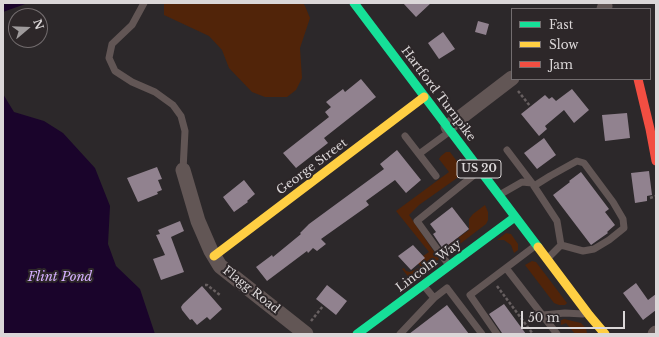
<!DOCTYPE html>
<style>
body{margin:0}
#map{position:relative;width:659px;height:337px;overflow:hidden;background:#2c282a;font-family:"Libre Baskerville",serif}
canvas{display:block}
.frame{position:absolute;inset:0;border:4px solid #dbd7d8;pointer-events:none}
.legend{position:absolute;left:511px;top:8px;width:140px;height:72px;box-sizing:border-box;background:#2d2729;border:1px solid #736d6f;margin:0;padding:5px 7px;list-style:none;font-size:12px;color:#dbd7d8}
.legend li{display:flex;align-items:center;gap:8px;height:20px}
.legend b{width:20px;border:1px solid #736d6f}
.north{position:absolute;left:8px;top:8px;width:40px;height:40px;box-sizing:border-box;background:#2d2729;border:1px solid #736d6f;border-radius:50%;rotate:71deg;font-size:11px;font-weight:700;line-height:16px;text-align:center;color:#dbd7d8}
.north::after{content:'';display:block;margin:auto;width:14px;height:18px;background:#9e9a9b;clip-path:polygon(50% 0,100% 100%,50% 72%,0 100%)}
.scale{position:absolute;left:521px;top:311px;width:104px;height:18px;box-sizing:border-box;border:2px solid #dbd7d8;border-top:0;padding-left:5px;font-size:12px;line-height:14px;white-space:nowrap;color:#dbd7d8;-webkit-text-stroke:3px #2d2729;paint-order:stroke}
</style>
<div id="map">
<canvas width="659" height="337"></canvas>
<div class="frame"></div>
<ul class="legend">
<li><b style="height:5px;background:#16e098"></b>Fast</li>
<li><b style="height:5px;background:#ffcf43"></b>Slow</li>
<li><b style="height:5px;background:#f24e42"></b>Jam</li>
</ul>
<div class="north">N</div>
<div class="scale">50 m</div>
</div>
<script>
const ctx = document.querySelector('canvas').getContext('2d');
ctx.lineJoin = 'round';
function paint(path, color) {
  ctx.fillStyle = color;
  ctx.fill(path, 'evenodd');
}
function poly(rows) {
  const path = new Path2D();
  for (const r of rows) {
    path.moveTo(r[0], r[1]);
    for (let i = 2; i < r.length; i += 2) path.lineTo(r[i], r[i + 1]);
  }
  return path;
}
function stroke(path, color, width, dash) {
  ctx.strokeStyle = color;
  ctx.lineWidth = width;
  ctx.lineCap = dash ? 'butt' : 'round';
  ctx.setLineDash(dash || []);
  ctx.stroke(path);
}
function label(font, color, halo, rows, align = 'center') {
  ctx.font = font + ' "Libre Baskerville",serif';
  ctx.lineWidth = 4;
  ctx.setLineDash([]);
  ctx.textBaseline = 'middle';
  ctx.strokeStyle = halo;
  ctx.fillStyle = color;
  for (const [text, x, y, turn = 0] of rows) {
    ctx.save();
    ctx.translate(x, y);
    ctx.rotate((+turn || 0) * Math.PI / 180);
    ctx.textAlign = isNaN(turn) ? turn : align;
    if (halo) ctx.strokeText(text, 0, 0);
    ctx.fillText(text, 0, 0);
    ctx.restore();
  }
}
paint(poly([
 [164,3,303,3,305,6,310,18,300,48,302,78,296,90,287,97,265,97,252,92,229,68,222,50,209,36,164,15],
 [446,152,450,152,462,168,462,171,460,176,419,205,409,215,439,259,424,271,418,263,423,256,429,252,396,211,449,172,439,159,441,156],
 [485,205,488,212,488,220,486,224,452,250,447,252,443,249,469,230,469,219,473,214],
 [506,233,511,234,518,244,518,250,514,253,511,245,504,240,497,240],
 [532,261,536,262,567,303,565,305,559,305,554,303,525,265],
 [404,268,406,271,410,272,419,268,422,272,411,280,402,269],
 [564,319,581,323,586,328,587,334,575,334,566,323,561,325,560,321]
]), '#512409');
paint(poly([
 [3,3,28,3,3,12],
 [3,94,14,112,44,121,63,133,95,168,110,206,108,244,116,266,140,289,155,334,3,334]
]), '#1a042b');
paint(poly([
 [403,3,431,3,416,17],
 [478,21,489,24,486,35,475,32],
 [443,32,455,49,439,59,428,43],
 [361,79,376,97,324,138,328,143,296,168,283,153,329,117,325,112,331,107,326,102,343,89,345,92],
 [572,89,589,110,574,123,564,110,545,126,547,129,539,136,521,114,545,95,549,99,552,97,556,101],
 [627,113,630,138,605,141,602,115],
 [544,138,556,155,537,169,524,153],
 [397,150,421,180,406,193,395,180,366,201,369,205,321,239,326,244,317,251,313,248,308,253,307,251,267,281,256,267,272,255,273,257,301,234,300,233,309,224,384,169,380,164],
 [157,167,162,179,158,180,162,190,157,192,158,194,138,202,127,178],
 [649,171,652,195,647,196,647,201,635,203,631,173],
 [581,172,609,209,605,212,615,225,607,232,608,233,591,245,553,195,570,182,569,181],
 [244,180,255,194,247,201,248,202,234,212,223,197],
 [452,207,469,229,443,249,433,234,436,232,430,224],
 [180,221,184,231,171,237,184,272,161,280,153,259,165,255,156,235,160,234,158,230],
 [413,245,425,258,411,270,398,256],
 [636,283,648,300,656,294,656,310,643,320,623,293],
 [327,285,347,301,336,315,316,299],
 [202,286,222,309,210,320,207,317,197,325,192,319,190,320,182,310,181,307,183,304],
 [504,304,526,334,502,333,489,314],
 [447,305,469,334,409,334]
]), '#91828f');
stroke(poly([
 [655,41,656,41],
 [518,91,530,106],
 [650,198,656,196],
 [205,285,207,285,220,295],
 [497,286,533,334],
 [311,321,323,306]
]), '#675f60', 2.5, [3, 2]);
stroke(poly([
 [144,3,132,25,112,44,109,58,115,71,132,82,155,92,173,105,181,116,185,131,183,170],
 [405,136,436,176],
 [507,150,532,183],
 [419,154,449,132],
 [534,186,550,176,577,161,584,163,613,202,623,219,624,228,609,240,594,249,583,251,561,245],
 [501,194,522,182,532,183,557,221,561,245,549,257],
 [448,264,417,221,479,171],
 [506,268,557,334],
 [425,287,434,298,447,288,482,334],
 [543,315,565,313,583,314],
 [400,334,434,298],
 [497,334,470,295,535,246]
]), '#625655', 7);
stroke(poly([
 [604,9,605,6],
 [448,127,512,78],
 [183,170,198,221,211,251,220,266,306,334],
 [655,334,656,333]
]), '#625655', 15);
stroke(poly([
 [354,3,538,247],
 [357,334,515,217]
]), '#16e098', 9);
stroke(poly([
 [538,247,589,315,605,334],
 [214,256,424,97]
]), '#ffcf43', 9);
stroke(poly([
 [638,79,650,129,656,161]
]), '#f24e42', 9);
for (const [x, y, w] of [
 [479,169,44]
]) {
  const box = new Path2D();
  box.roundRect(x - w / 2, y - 9, w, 18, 3);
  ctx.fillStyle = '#2d2729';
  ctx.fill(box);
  stroke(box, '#dbd7d8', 1);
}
label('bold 11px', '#dbd7d8', null, [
 ["US 20",479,169]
]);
label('12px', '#dbd7d8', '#2d2729', [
 ["Hartford Turnpike",438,94,53],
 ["George Street",312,167,-37],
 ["Lincoln Way",429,266,-37],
 ["Flagg Road",251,290,38]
]);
label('italic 13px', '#d6b1ff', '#2d2729', [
 ["Flint Pond",60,277]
]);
</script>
